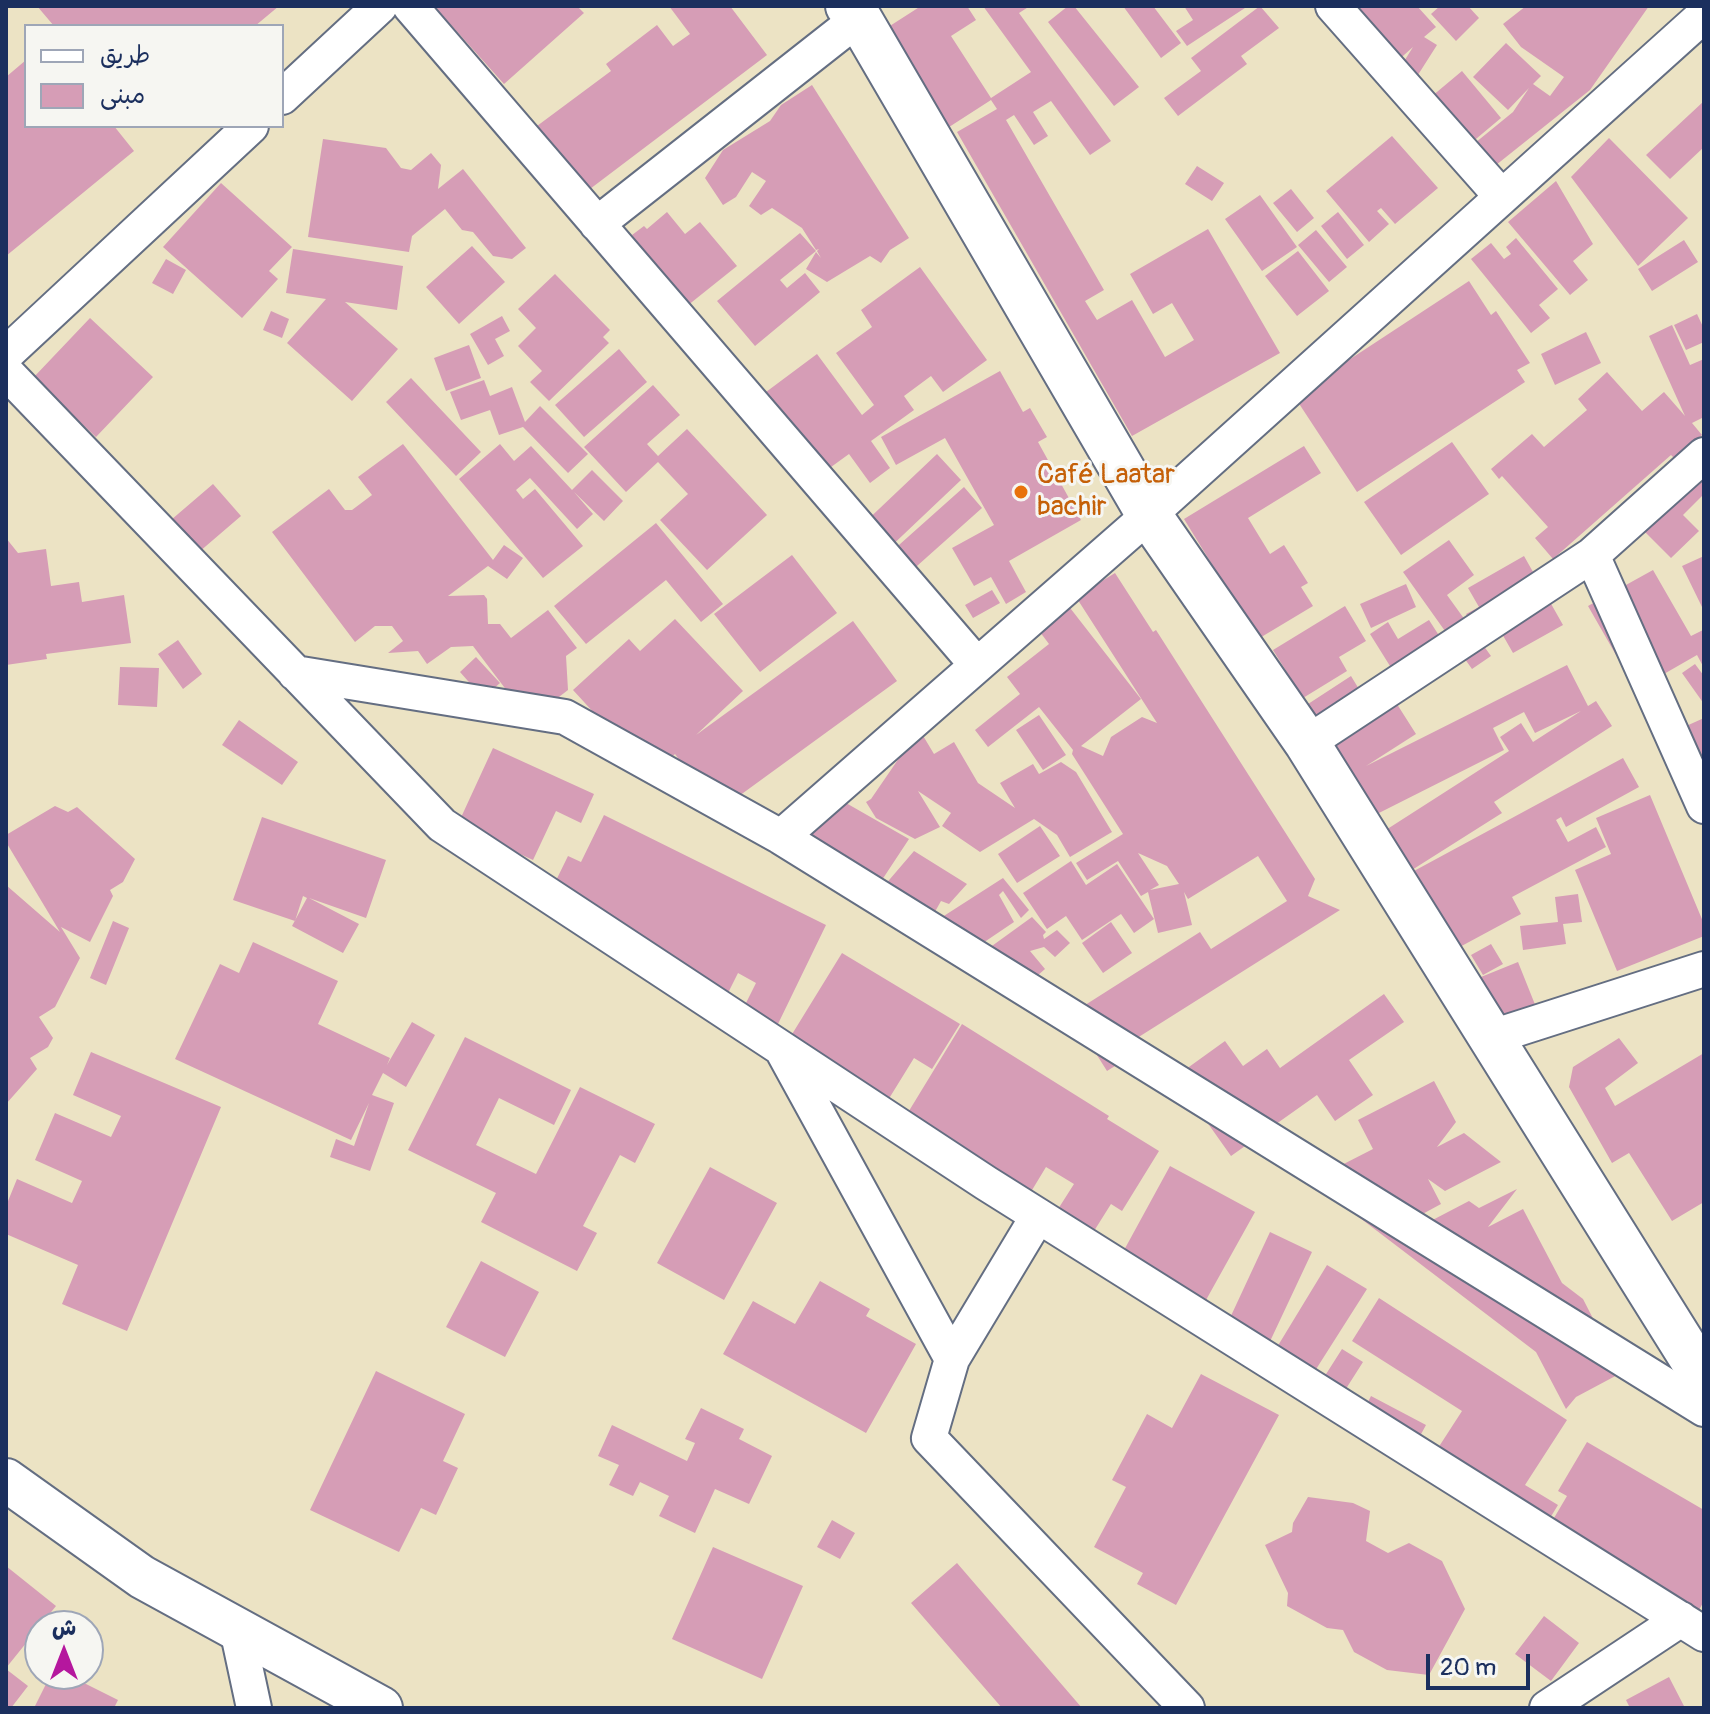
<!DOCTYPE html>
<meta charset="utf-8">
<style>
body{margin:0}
#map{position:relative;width:1710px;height:1714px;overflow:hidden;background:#ece3c4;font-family:Pangolin,"Playpen Sans Arabic",sans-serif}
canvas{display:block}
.frame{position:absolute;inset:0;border:8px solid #1b2f5e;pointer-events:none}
.legend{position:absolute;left:24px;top:24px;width:260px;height:104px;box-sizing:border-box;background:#f6f6f2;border:2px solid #9ea6b7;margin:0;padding:10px 14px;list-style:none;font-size:24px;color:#1b2f5e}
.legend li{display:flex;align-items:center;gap:16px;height:40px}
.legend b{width:40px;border:2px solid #9ea6b7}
.north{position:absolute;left:24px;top:1610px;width:80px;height:80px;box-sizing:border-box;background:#f6f6f2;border:2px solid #9ea6b7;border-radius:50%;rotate:0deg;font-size:22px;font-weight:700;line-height:32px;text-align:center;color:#1b2f5e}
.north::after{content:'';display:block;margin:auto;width:28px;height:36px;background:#b5179e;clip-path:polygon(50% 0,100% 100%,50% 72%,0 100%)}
.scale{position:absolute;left:1426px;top:1654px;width:104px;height:36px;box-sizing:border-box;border:4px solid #1b2f5e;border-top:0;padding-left:10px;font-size:24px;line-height:28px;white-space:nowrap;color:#1b2f5e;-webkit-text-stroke:6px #f6f6f2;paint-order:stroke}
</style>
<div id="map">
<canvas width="1710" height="1714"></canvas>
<div class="frame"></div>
<ul class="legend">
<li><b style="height:10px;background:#fff"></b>طريق</li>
<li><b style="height:22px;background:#d69db6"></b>مبنى</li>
</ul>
<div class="north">ش</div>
<div class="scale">20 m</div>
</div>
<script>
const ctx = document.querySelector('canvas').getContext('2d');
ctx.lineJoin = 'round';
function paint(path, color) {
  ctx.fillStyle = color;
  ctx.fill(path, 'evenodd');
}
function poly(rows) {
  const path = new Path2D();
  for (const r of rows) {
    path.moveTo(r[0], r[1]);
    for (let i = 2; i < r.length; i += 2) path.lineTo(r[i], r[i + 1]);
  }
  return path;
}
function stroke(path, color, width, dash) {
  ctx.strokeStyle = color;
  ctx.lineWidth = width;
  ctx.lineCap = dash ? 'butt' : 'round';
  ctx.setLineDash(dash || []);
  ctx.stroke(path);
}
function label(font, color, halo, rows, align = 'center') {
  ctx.font = font + ' Pangolin,sans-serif';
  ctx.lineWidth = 6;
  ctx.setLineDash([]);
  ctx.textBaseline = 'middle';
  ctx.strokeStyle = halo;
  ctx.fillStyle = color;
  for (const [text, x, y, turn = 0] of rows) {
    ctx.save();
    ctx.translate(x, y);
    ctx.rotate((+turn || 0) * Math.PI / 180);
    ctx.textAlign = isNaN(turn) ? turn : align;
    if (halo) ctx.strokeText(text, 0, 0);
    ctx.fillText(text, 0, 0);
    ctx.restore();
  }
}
paint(poly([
 [37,6,279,6,255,26,54,26],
 [434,6,577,6,584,13,504,84],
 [669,6,730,6,767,55,586,192,537,126,611,71,606,64,657,25,673,46,690,34],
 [921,6,967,6,976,20,951,36,991,98,1031,72,983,6,1030,6,1019,13,1111,141,1090,155,1051,101,1033,112,1048,136,1034,145,1014,115,1006,120,1104,290,1085,301,1097,320,1132,300,1165,357,1194,340,1172,303,1153,314,1130,274,1208,229,1280,353,1132,436,957,132,997,109,991,100,946,129,882,31],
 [1068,6,1074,6,1139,87,1114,106,1048,22],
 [1123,6,1153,6,1181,43,1161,58],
 [1184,6,1248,6,1187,46,1176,31,1193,20],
 [1260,6,1279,28,1241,56,1247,64,1178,116,1164,98,1201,71,1191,58],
 [1347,6,1417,6,1436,27,1424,37,1437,45,1409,89,1393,79,1413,47,1386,71],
 [1440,6,1468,6,1479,18,1456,41,1431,14],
 [1526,6,1649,6,1590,90,1481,177,1459,156,1513,112,1529,88,1508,110,1473,77,1506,43,1541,76,1533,84,1550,96,1564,77,1521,47,1503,24],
 [26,60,26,126,114,126,134,151,6,256,6,77],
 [1462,71,1501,118,1458,154,1419,107],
 [812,85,909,238,890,250,881,263,870,256,827,282,806,269,816,252,821,258,817,251,819,249,816,250,802,228,772,208,761,215,749,206,766,181,752,172,736,197,723,205,705,178,723,150,770,121,781,105],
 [1704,101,1704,147,1670,179,1646,155],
 [1392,136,1438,188,1395,224,1381,208,1377,211,1389,224,1369,242,1326,191],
 [1609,138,1688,218,1638,266,1571,177],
 [323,139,386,148,401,168,411,170,431,153,441,165,438,189,463,169,526,248,512,259,493,256,473,232,462,230,445,209,412,236,409,252,308,237],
 [1197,166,1224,183,1212,201,1185,184],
 [1556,181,1593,244,1573,261,1588,280,1570,295,1508,222],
 [221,183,292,247,269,271,278,279,242,318,163,247],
 [1291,189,1314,218,1297,232,1273,203],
 [1260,195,1297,247,1262,271,1225,219],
 [667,212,685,234,700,222,737,266,687,306,630,248,637,242,632,235,644,226,647,229],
 [1338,212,1364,245,1347,259,1321,226],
 [1316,230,1347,267,1329,282,1298,245],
 [800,233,816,251,780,280,787,288,805,273,820,292,755,346,717,301],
 [1516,238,1558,289,1539,305,1550,318,1531,333,1471,259,1491,243,1504,259,1511,254,1506,247],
 [1684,240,1698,262,1652,291,1638,269],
 [472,246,505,282,459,324,426,287],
 [293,249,403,266,397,310,345,302,398,349,352,401,287,343,326,299,286,293],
 [1298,251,1329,291,1297,316,1265,276],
 [166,259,186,270,173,294,152,283],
 [920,267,987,360,943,392,931,376,904,396,914,410,871,441,890,468,870,483,849,454,820,475,762,395,817,354,862,415,874,405,836,353,872,327,861,310],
 [555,274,610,330,603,337,609,343,549,401,530,382,542,371,518,346,536,328,518,309],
 [1469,281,1491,315,1496,311,1530,363,1517,370,1525,382,1357,492,1294,396],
 [271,311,289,319,282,338,263,330],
 [1697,314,1704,329,1704,342,1686,350,1674,325],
 [502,316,510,331,495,339,504,356,488,365,470,334],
 [90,318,153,377,96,437,33,378],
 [1672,325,1690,365,1704,359,1704,417,1692,423,1702,435,1675,459,1671,455,1553,559,1535,538,1548,527,1502,476,1499,479,1491,469,1532,434,1544,447,1587,410,1578,399,1607,372,1642,411,1664,392,1685,416,1649,336],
 [1586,332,1601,363,1555,385,1541,354],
 [469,345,481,378,446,391,434,358],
 [619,349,647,382,584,437,555,405],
 [1000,371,1023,412,1030,408,1047,437,1038,442,1081,520,1009,561,1026,592,1006,604,991,577,974,586,952,548,994,525,945,438,896,465,881,437],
 [411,378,481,452,456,476,386,402],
 [484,380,490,396,512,387,525,422,540,406,588,454,568,473,523,427,499,435,490,410,461,420,450,392],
 [653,385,680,415,647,444,658,456,687,429,767,515,707,570,660,520,688,494,658,462,626,492,584,447],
 [1452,442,1489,494,1401,555,1364,502],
 [403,444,493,560,504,545,523,558,507,579,488,566,448,596,484,595,487,599,488,624,500,624,511,638,548,610,577,648,566,656,568,690,529,720,473,646,451,647,427,664,418,651,388,653,403,641,392,626,375,626,355,642,272,532,329,489,345,510,352,510,372,495,358,477],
 [500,444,514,461,531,446,572,490,592,470,623,501,604,521,574,492,593,514,577,529,530,478,516,490,523,499,535,489,583,546,543,578,459,479],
 [1304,446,1321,473,1248,518,1270,554,1284,545,1308,583,1301,587,1313,606,1258,639,1184,519],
 [937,454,961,480,884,553,860,527],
 [1704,477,1704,494,1683,515,1699,531,1671,558,1643,530],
 [213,484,241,516,199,552,171,520],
 [964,487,982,508,908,574,890,553],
 [656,523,723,604,701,622,666,580,586,644,554,606],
 [6,538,18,553,46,549,51,586,79,582,82,602,124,595,131,643,46,654,47,659,6,665],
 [1449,540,1474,575,1447,595,1491,656,1472,669,1403,572],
 [792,555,837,613,760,672,714,614],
 [1524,556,1563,625,1513,653,1501,632,1483,643,1466,614,1479,607,1468,588],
 [1704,556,1704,606,1702,607,1682,566],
 [1653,570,1691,636,1703,630,1704,632,1704,668,1697,655,1636,690,1588,606],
 [1115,573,1153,632,1156,630,1315,879,1308,896,1340,910,1126,1045,1123,1061,1107,1071,1071,1014,1200,932,1211,949,1287,901,1258,856,1188,899,1184,892,1192,925,1158,933,1148,892,1141,896,1118,861,1087,880,1076,863,1123,834,1072,754,1073,750,1039,707,988,747,975,730,1020,694,1007,677,1049,644,1037,628,1067,604,1141,699,1081,746,1103,756,1111,737,1142,717,1157,723,1076,597],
 [1138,853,1167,866,1179,884,1150,890,1159,885],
 [1406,584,1416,607,1371,628,1360,604],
 [992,590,1000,603,973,618,965,605],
 [1345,606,1366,641,1339,657,1347,671,1303,698,1273,650],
 [675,619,743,691,696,735,853,621,897,681,717,812,675,754,652,776,573,690,629,639,640,651],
 [1429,620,1449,651,1400,682,1370,634,1388,622,1398,639],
 [178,640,202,674,183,689,158,654],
 [476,657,500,683,483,698,460,672],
 [1695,664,1704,676,1704,704,1682,673],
 [1567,665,1588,706,1596,701,1612,726,1494,802,1502,813,1404,875,1378,835,1509,751,1500,737,1521,723,1533,742,1581,711,1535,733,1524,712,1493,728,1504,750,1371,817,1305,706,1351,676,1374,714,1395,701,1416,734,1366,766],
 [120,667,159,668,157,707,118,705],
 [1039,715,1066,755,1043,770,1016,730],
 [1704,718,1704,778,1679,790,1655,740],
 [239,720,298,762,282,785,222,745],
 [919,729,934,754,954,742,978,783,1015,808,1000,783,1033,764,1039,774,1061,762,1076,772,1112,832,1070,857,1057,835,1034,819,980,852,942,826,951,813,918,791,940,827,915,839,876,818,866,802,871,799],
 [493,748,594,794,581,823,556,811,533,860,505,847,452,837],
 [1623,758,1639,787,1566,827,1561,817,1556,820,1568,842,1596,827,1606,847,1512,897,1521,914,1443,956,1401,878],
 [1650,795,1704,924,1704,936,1617,971,1575,870,1611,854,1596,818],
 [846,803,909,839,878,886,804,840],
 [55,806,68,812,77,807,135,859,123,882,110,890,113,896,90,942,61,927,80,958,55,1007,39,1017,53,1038,48,1047,30,1058,37,1069,6,1104,6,885,60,932,6,842,6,835],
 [604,815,826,925,777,1026,743,1009,756,983,738,973,728,993,543,907,568,856,581,862],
 [262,817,386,860,366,918,309,898,359,924,343,953,292,926,307,898,303,896,295,921,233,900],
 [1040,826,1060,856,1017,883,998,854],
 [914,851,967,884,949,904,941,901,932,917,884,886],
 [1071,861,1086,885,1117,864,1154,919,1134,933,1121,914,1082,940,1066,916,1047,929,1023,893],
 [1003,878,1029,910,1021,918,1003,891,999,895,1014,922,977,947,936,921],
 [1578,894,1582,922,1563,924,1566,944,1523,950,1520,926,1558,922,1555,897],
 [1032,917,1046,932,1043,935,1044,939,1057,930,1070,943,1055,957,1044,947,1030,951,1045,969,1029,983,985,951],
 [113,921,129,928,106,985,90,978],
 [1111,922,1132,953,1103,973,1082,943],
 [253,942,338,981,318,1024,390,1058,387,1065,412,1022,435,1035,406,1087,383,1073,372,1095,394,1103,370,1171,330,1157,336,1139,354,1146,369,1103,351,1140,175,1059,220,964,239,973],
 [1491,944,1503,964,1483,975,1471,955],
 [842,953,960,1024,932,1069,914,1058,885,1105,786,1044],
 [1518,962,1538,1012,1495,1029,1476,979],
 [1384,994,1404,1022,1349,1060,1373,1095,1335,1121,1317,1095,1231,1156,1175,1077,1225,1041,1243,1066,1267,1049,1280,1068],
 [962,1024,1109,1116,1107,1119,1159,1151,1122,1211,1111,1204,1089,1239,1053,1217,1074,1184,1046,1167,1026,1200,901,1124],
 [465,1037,571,1090,554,1125,499,1098,476,1145,536,1174,580,1087,655,1124,635,1163,620,1155,583,1226,597,1233,577,1271,481,1222,496,1193,408,1150],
 [1619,1038,1638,1063,1605,1088,1615,1106,1704,1053,1704,1202,1672,1221,1629,1153,1612,1163,1569,1087,1573,1067],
 [91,1052,221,1107,127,1331,62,1304,78,1265,6,1234,6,1206,17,1179,72,1203,82,1181,35,1160,55,1113,111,1137,121,1116,73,1095],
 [1434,1081,1456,1122,1437,1147,1464,1133,1501,1162,1445,1191,1428,1179,1441,1204,1417,1217,1402,1236,1469,1201,1479,1208,1517,1189,1488,1227,1523,1209,1562,1283,1583,1299,1621,1373,1576,1397,1566,1409,1536,1352,1318,1186,1328,1172,1373,1149,1358,1120],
 [1170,1166,1255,1212,1201,1309,1117,1263],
 [710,1167,777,1203,724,1300,657,1263],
 [1270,1232,1312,1252,1265,1352,1223,1333],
 [481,1261,539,1292,505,1357,446,1327],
 [1327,1265,1367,1289,1306,1385,1268,1362],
 [820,1281,870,1309,866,1316,916,1344,866,1433,723,1354,753,1301,795,1324],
 [1379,1298,1567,1420,1525,1485,1558,1505,1539,1536,1429,1462,1462,1411,1352,1341],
 [1342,1349,1363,1362,1335,1406,1314,1393],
 [376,1371,465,1414,443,1461,458,1468,436,1515,421,1508,399,1552,310,1510],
 [1201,1374,1279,1415,1176,1605,1137,1584,1143,1573,1094,1547,1126,1487,1112,1480,1147,1414,1172,1428],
 [1371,1396,1426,1425,1414,1447,1360,1418],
 [701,1408,744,1429,739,1439,772,1456,749,1504,715,1489,695,1533,659,1516,669,1496,640,1482,633,1496,609,1485,619,1465,598,1456,612,1425,687,1461,695,1443,685,1439],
 [1587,1442,1704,1510,1704,1601,1690,1626,1541,1540,1567,1496,1558,1491],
 [1308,1497,1353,1503,1370,1511,1366,1541,1388,1553,1409,1543,1442,1561,1465,1609,1429,1675,1387,1670,1354,1652,1343,1630,1327,1628,1287,1606,1288,1593,1265,1545,1292,1532,1293,1523],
 [832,1520,855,1533,840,1559,817,1547],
 [713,1547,803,1586,762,1679,672,1639],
 [957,1563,1082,1708,1002,1708,911,1603],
 [6,1566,56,1606,6,1668],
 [1544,1616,1579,1643,1551,1681,1515,1654],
 [6,1669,28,1686,11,1708,6,1708],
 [51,1674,66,1674,118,1700,114,1708,34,1708],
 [1669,1677,1685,1708,1630,1708,1626,1700]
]), '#d69db6');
const minor = poly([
 [410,6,977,665],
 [1333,6,1502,197],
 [282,97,380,6],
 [597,224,859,18],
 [6,354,251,126],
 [6,372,442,825,986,1183,1704,1634],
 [1592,555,1704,806],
 [295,673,565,717,781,837,1704,1409],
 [1307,743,1592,555,1704,455],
 [781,837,1149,515,1704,15],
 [1492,1037,1704,969],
 [784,1053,952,1359,929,1438,1187,1708],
 [952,1359,1038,1216],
 [237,1629,254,1708],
 [1547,1708,1681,1619]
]);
const tertiary = poly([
 [6,1480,142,1577,381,1708]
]);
const primary = poly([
 [848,6,859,18,1149,515,1307,743,1704,1378]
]);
stroke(minor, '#646e82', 38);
stroke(tertiary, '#646e82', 46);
stroke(primary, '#646e82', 48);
stroke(minor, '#fff', 34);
stroke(tertiary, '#fff', 42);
stroke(primary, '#fff', 44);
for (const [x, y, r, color] of [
 [1021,492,8,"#e8710a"]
]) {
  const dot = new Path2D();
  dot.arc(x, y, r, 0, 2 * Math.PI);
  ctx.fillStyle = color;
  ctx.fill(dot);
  stroke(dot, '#f6f6f2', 3);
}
label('28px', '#c56008', '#f6f6f2', [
 ["Café Laatar",1037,476],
 ["bachir",1037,508]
], 'left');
</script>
